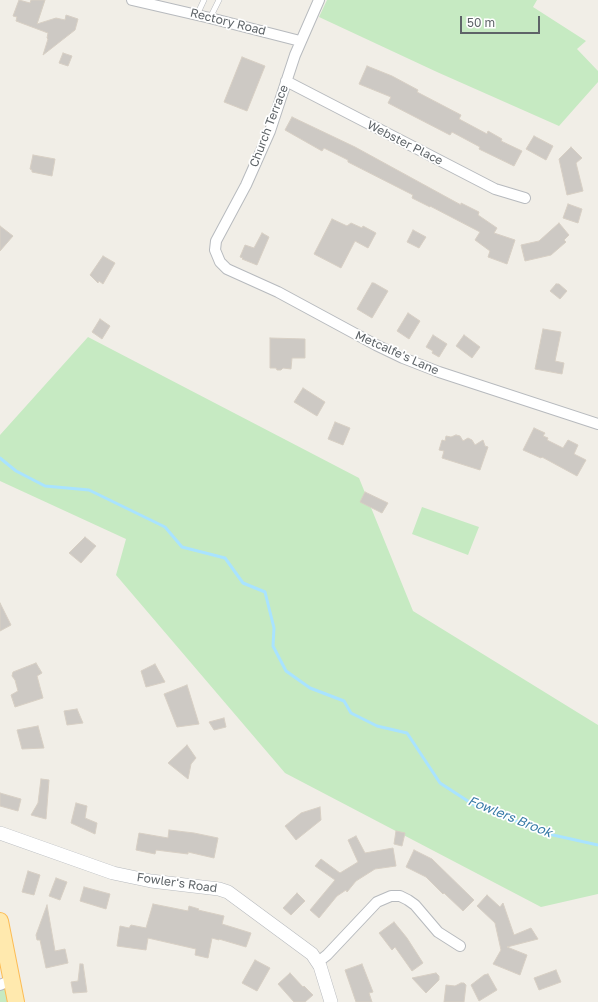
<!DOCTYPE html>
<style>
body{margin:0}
#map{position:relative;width:598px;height:1002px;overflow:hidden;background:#f1eee7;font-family:"Golos Text",sans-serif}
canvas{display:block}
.scale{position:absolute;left:460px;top:16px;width:80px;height:18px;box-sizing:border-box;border:2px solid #5e6468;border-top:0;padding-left:5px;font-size:12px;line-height:14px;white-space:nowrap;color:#5e6468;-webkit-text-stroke:3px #fff;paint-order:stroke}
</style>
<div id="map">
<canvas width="598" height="1002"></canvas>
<div class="scale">50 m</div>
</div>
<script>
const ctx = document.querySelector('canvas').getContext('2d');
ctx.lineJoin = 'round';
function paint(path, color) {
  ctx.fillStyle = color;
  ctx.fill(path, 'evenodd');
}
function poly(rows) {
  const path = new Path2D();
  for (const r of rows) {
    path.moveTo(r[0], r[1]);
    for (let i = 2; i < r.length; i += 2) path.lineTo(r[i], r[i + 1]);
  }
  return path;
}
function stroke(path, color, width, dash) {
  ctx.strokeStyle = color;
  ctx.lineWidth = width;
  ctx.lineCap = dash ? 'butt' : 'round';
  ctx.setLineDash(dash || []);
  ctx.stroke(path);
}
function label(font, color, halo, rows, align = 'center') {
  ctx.font = font + ' "Golos Text",sans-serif';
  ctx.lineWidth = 3.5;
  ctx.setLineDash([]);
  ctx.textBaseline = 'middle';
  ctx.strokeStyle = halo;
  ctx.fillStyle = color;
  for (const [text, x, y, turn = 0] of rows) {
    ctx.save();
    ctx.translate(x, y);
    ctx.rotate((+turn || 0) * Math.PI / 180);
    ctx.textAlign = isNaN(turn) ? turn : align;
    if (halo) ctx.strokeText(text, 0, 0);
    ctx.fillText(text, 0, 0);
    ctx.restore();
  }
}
paint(poly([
 [327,0,537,0,533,7,586,41,577,49,598,71,598,82,559,126,437,72,319,17],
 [88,337,359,478,413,611,598,725,598,894,541,907,285,773,116,575,126,539,0,481,0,435],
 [422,507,479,527,468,555,412,534],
 [12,980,16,1002,0,1002,0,985]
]), '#c6eac2');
stroke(poly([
 [0,458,16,471,45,486,89,490,165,527,182,547,225,558,243,583,265,592,274,628,273,646,286,671,310,688,344,701,351,713,377,726,407,733,440,783,474,805,553,835,598,845]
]), '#a9e3ff', 3);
const building = poly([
 [19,0,30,3,31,0,45,0,37,24,56,18,65,20,66,15,78,19,75,30,43,55,48,39,47,38,48,33,16,21,17,17,13,16,19,0],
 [63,53,72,56,68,66,59,63,63,53],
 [242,57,265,66,247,111,224,102,242,57],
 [367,66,392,76,418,90,417,92,461,115,459,119,487,134,488,131,502,139,501,141,522,151,514,166,479,149,480,147,452,132,450,135,388,103,391,97,359,84,367,66],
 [292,117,355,147,461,205,461,203,479,212,478,215,497,228,494,233,515,240,507,264,488,257,490,251,475,240,480,232,430,206,430,207,412,198,413,195,348,162,348,160,324,148,322,151,285,130,292,117],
 [534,136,553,146,546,160,526,149,534,136],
 [571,147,582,158,576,163,583,191,567,195,559,159,571,147],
 [33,155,55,159,52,176,32,172,32,170,30,169,33,155],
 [568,204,582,209,578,223,563,218,568,204],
 [332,219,347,226,351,223,362,228,363,226,376,233,368,248,355,241,341,268,314,254,332,219],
 [559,223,569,235,564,240,566,242,551,255,525,261,521,245,539,241,559,223],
 [0,226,13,236,0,251,0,226],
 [413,230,426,237,419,248,407,242,413,230],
 [262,233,269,237,257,265,242,259,243,258,240,257,245,245,254,248,262,233],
 [103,256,115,263,103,284,99,281,98,283,90,275,103,256],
 [372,283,374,283,388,291,372,318,357,309,372,283],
 [556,284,559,284,567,291,560,299,550,291,556,284],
 [408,313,420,321,409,339,397,331,408,313],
 [100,319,110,326,102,339,92,332,100,319],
 [543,329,561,332,555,361,564,363,562,374,535,369,543,329],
 [433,335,447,344,439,357,432,353,433,351,426,347,433,335],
 [464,335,480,347,472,358,456,346,464,335],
 [270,338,305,339,305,358,292,358,291,369,283,368,281,370,277,370,276,368,270,368,270,338],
 [303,388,325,402,317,416,294,402,303,388],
 [335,422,350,428,343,445,328,439,335,422],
 [534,428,545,433,543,436,548,438,547,440,563,448,568,440,578,445,574,454,586,460,577,476,542,457,541,458,523,450,534,428],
 [456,435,460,436,463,441,468,438,472,440,475,445,483,440,485,446,488,447,480,470,442,458,444,451,439,450,442,440,445,441,446,436,451,437,456,435],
 [365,492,388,503,382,513,360,502,365,492],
 [85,537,96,546,81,563,69,553,85,537],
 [0,603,11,625,0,631,0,603],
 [36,663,42,673,37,676,43,698,15,707,11,695,18,691,15,680,12,676,13,672,36,663],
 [155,664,165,682,146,687,141,671,155,664],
 [187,685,199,724,177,727,164,694,187,685],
 [77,709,83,723,67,725,64,711,77,709],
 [224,718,226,727,214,730,209,722,224,718],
 [38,726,44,748,22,749,17,730,38,726],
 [187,745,196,758,191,764,188,779,168,763,187,745],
 [41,779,49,780,46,819,31,815,38,803,41,779],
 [0,793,21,799,18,811,0,806,0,793],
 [76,803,87,806,85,818,97,823,95,834,71,823,76,803],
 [320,807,321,820,296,840,285,826,301,813,320,807],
 [169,830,194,833,218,838,214,858,188,852,188,854,156,850,155,854,136,850,139,833,168,838,169,830],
 [396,831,405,833,402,846,394,844,396,831],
 [356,836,365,853,393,848,396,866,375,869,356,881,347,892,346,890,337,896,319,918,310,910,335,880,315,866,321,859,340,873,358,862,348,840,356,836],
 [414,850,432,859,474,900,463,911,444,893,443,894,426,877,406,867,414,850],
 [28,871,40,875,34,895,22,892,28,871],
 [56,878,67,882,60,900,49,896,56,878],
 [84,887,110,894,106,909,80,901,84,887],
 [297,893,305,901,291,915,283,908,297,893],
 [487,895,500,907,503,903,514,935,531,928,538,939,507,947,527,955,520,975,493,964,501,950,495,923,477,906,487,895],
 [153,904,188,911,189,906,199,909,198,910,224,916,222,924,251,933,246,947,219,939,219,940,212,938,208,958,195,955,196,949,148,938,146,950,117,946,120,926,129,928,131,925,146,928,153,904],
 [47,905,55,951,65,949,68,963,46,968,40,940,37,940,36,935,47,905],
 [394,922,407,938,423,963,412,971,395,947,392,950,379,933,394,922],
 [255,960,270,968,257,991,242,983,255,960],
 [80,964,83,964,87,992,73,993,71,982,78,981,80,964],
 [362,964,373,992,369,993,372,1002,356,1002,345,970,362,964],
 [556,970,561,982,539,990,534,978,556,970],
 [290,973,303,987,304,986,313,995,305,1002,294,1002,278,984,290,973],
 [436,973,439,976,439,980,426,993,412,978,436,973],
 [488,974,497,990,479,1001,471,985,484,975,488,974],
 [461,983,464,983,466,985,464,1002,444,1002,446,985,455,986,461,983]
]);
paint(building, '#cdc9c4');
stroke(building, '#d7cfc4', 1);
const service = poly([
 [197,15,204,0],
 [210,18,219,0]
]);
const minor = poly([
 [132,0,210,18,300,41],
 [319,0,295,55,270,131,246,185,216,241,215,250,220,262,227,269,278,292,376,345,403,358,439,372,598,424],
 [286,81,495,189,525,198],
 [318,962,327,955,377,902,391,896,400,896,408,900,415,905,438,932,460,946],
 [0,985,12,980]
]);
const tertiary = poly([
 [0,833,113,873,151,881,219,889,228,892,312,954,320,966,331,1002]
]);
const primary = poly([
 [0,921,16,1002]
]);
stroke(service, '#b7babe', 6);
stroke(minor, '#b7babe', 12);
stroke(tertiary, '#b7babe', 14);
stroke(primary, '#fcbc55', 18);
stroke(service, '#fff', 5);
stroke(minor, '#fff', 10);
stroke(tertiary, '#fff', 13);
stroke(primary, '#ffe9ae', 16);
label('12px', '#5e6468', '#fff', [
 ["Rectory Road",228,22,14],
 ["Church Terrace",269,126,-69],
 ["Webster Place",405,143,27],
 ["Metcalfe's Lane",397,353,24],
 ["Fowler's Road",177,883,8]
]);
label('italic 13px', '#377aa7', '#fff', [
 ["Fowlers Brook",510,817,22]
]);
</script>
